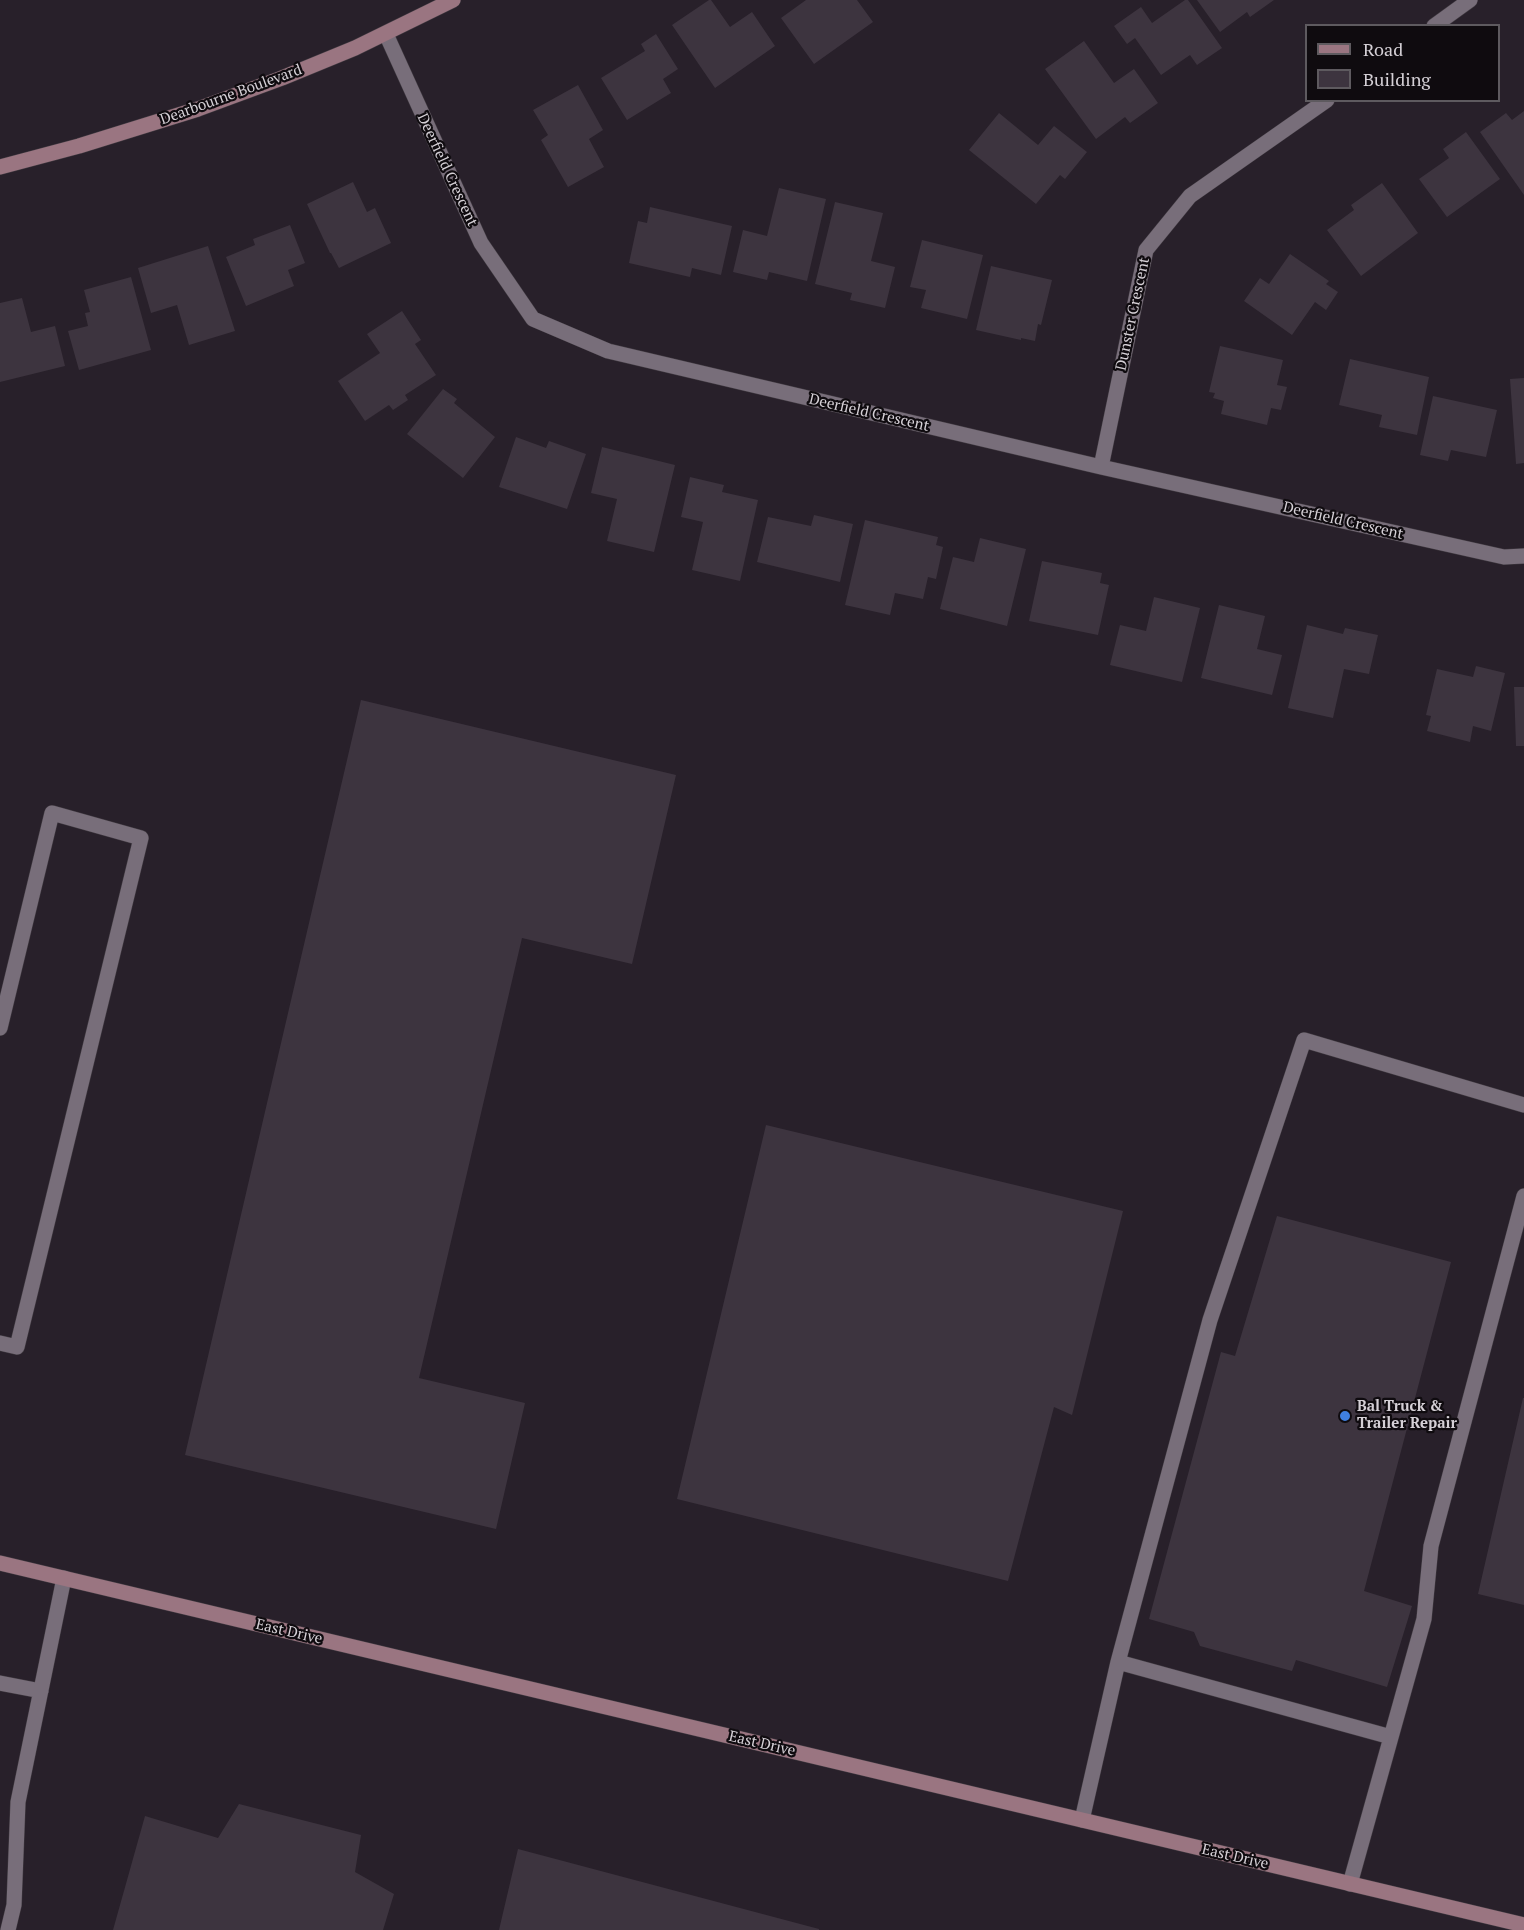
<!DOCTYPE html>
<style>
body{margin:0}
#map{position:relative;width:1524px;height:1930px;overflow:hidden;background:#28202a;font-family:"PT Serif",serif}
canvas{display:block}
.legend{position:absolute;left:1305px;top:24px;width:195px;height:78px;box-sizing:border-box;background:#0f0b0f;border:2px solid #5e5a5f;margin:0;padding:8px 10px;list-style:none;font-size:18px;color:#d5d0d6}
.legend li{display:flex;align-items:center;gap:12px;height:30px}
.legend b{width:30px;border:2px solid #5e5a5f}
</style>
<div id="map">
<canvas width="1524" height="1930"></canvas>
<ul class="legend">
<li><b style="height:8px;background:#9a7581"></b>Road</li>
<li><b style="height:16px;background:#3d343f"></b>Building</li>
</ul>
</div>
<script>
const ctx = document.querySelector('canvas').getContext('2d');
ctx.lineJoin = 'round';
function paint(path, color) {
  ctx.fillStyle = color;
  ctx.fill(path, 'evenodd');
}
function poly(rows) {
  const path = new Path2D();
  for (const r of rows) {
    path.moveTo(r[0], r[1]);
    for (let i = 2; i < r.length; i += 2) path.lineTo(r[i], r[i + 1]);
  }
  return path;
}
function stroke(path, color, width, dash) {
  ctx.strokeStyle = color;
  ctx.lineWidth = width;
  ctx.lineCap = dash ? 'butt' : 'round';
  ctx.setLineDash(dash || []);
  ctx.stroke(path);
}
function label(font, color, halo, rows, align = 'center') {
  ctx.font = font + ' "PT Serif",serif';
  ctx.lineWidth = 4.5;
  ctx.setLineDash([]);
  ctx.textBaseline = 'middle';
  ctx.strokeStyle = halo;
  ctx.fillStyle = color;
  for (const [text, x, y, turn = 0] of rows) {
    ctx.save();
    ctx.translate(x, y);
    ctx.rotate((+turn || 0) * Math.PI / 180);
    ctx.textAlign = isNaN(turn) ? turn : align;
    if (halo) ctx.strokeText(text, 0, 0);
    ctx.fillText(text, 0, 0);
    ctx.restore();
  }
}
paint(poly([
 [709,0,711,0,730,27,752,12,775,46,715,88,672,25],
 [806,0,857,0,873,22,814,64,781,18],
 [1185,0,1188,0,1222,48,1197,65,1190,55,1161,75,1135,38,1127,44,1114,26,1141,7,1152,23],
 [1197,0,1274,0,1250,17,1247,12,1220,32],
 [656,34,678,69,663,79,671,93,627,120,601,78,645,51,641,44],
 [1084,41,1114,83,1134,69,1158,103,1130,123,1125,117,1096,139,1045,69],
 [578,85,603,130,589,139,604,167,568,187,541,140,548,135,533,110],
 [1524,111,1524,195,1480,132,1506,113,1512,120],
 [999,113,1038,145,1054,126,1087,152,1065,179,1060,175,1036,204,969,150],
 [1466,132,1500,179,1447,217,1419,179,1449,158,1443,149],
 [353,182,367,212,375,208,391,243,339,268,331,253,330,253,307,204],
 [1382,183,1418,233,1361,276,1327,230,1354,210,1351,205],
 [779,188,826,199,807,281,769,272,767,280,733,272,743,230,767,236],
 [835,202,883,213,871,261,895,267,885,308,850,300,852,293,815,284],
 [650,207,732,226,721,275,692,268,690,277,629,263,638,221,647,223],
 [290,225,305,263,288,270,294,286,246,306,226,257,255,245,253,239],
 [922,240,983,255,967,319,921,308,926,290,910,287],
 [208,246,235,331,189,345,177,305,151,313,138,268],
 [1290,254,1329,281,1326,284,1338,292,1326,310,1315,302,1292,335,1244,301,1260,278,1269,284],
 [991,266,1052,280,1041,325,1038,324,1035,341,1021,338,1021,340,976,330],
 [131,277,151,350,79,370,68,331,88,326,85,313,90,312,84,290],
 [22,298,31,332,55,326,65,366,0,382,0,303],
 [402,311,421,340,415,344,436,375,405,395,408,400,393,410,389,405,365,421,338,381,380,353,367,334],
 [1220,346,1283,360,1277,385,1287,387,1281,410,1271,408,1267,425,1221,414,1224,401,1213,398,1215,393,1209,392],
 [1350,359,1429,377,1417,435,1379,427,1382,415,1339,405],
 [1524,378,1524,463,1516,464,1510,379],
 [443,389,457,399,454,403,495,437,463,478,407,434],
 [1433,396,1497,410,1486,457,1451,450,1448,461,1420,455],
 [516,437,546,448,549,441,586,454,567,509,499,487],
 [602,447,675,465,654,552,607,541,617,499,591,493],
 [690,477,724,485,722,492,758,500,740,581,692,570,703,522,681,517],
 [814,515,853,524,840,582,757,562,768,517,811,526],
 [865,520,938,537,936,545,943,547,936,579,928,577,923,599,895,593,890,615,845,605],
 [980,538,1026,549,1007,626,940,609,953,557,974,562],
 [1042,561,1102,573,1100,583,1109,585,1098,635,1029,621],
 [1154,597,1200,608,1182,682,1110,665,1120,625,1146,631],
 [1219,605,1265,616,1257,649,1282,655,1272,695,1201,678],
 [1307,625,1343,634,1345,628,1378,635,1369,674,1344,669,1333,718,1288,708],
 [1476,666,1505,673,1491,731,1473,726,1470,742,1427,731,1431,716,1426,715,1437,669,1473,677],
 [1514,687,1524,687,1524,746,1516,746],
 [361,700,676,775,632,964,522,938,419,1378,525,1403,496,1529,185,1455],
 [766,1125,1123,1211,1072,1415,1054,1407,1008,1581,677,1499],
 [1277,1216,1451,1262,1364,1591,1412,1606,1387,1687,1296,1660,1292,1671,1200,1646,1194,1632,1149,1619,1221,1352,1235,1356],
 [1523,1398,1524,1398,1524,1605,1478,1594],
 [239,1804,361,1835,355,1872,394,1894,383,1930,113,1930,145,1816,218,1838],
 [518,1849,819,1929,819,1930,499,1930]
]), '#3d343f');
const lane = poly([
 [0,1028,52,813,141,838,17,1347,0,1343],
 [1118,1662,1391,1737],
 [0,1683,41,1691],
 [1082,1820,1118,1662,1210,1320,1304,1040,1524,1105],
 [1350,1884,1424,1619,1431,1546,1524,1196],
 [8,1930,14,1905,18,1802,64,1578]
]);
const street = poly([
 [1434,26,1470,0],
 [386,34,481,243,533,319,608,351,1101,467,1504,557,1524,556],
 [1101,467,1146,250,1190,196,1327,100]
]);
const secondary = poly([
 [0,167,79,146,198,109,282,78,355,48,453,0],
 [0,1563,1524,1925]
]);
stroke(lane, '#403a41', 16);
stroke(street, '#403a41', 16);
stroke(secondary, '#403a41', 16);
stroke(lane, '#786e7a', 15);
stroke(street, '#786e7a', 15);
stroke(secondary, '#9a7581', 15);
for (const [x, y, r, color] of [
 [1345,1416,6,"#3f7fe0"]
]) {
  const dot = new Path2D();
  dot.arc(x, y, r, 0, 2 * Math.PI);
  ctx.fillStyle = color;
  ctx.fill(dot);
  stroke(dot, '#0f0b0f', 2);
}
label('15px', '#d5d0d6', '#0f0b0f', [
 ["Dearbourne Boulevard",231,95,-20],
 ["Deerfield Crescent",447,170,65],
 ["Dunster Crescent",1133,314,-78],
 ["Deerfield Crescent",869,413,13],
 ["Deerfield Crescent",1343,521,13],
 ["East Drive",289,1632,13],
 ["East Drive",762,1744,13],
 ["East Drive",1235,1857,13]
]);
label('bold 15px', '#d5d0d6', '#0f0b0f', [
 ["Bal Truck &",1357,1407],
 ["Trailer Repair",1357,1424]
], 'left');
</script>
